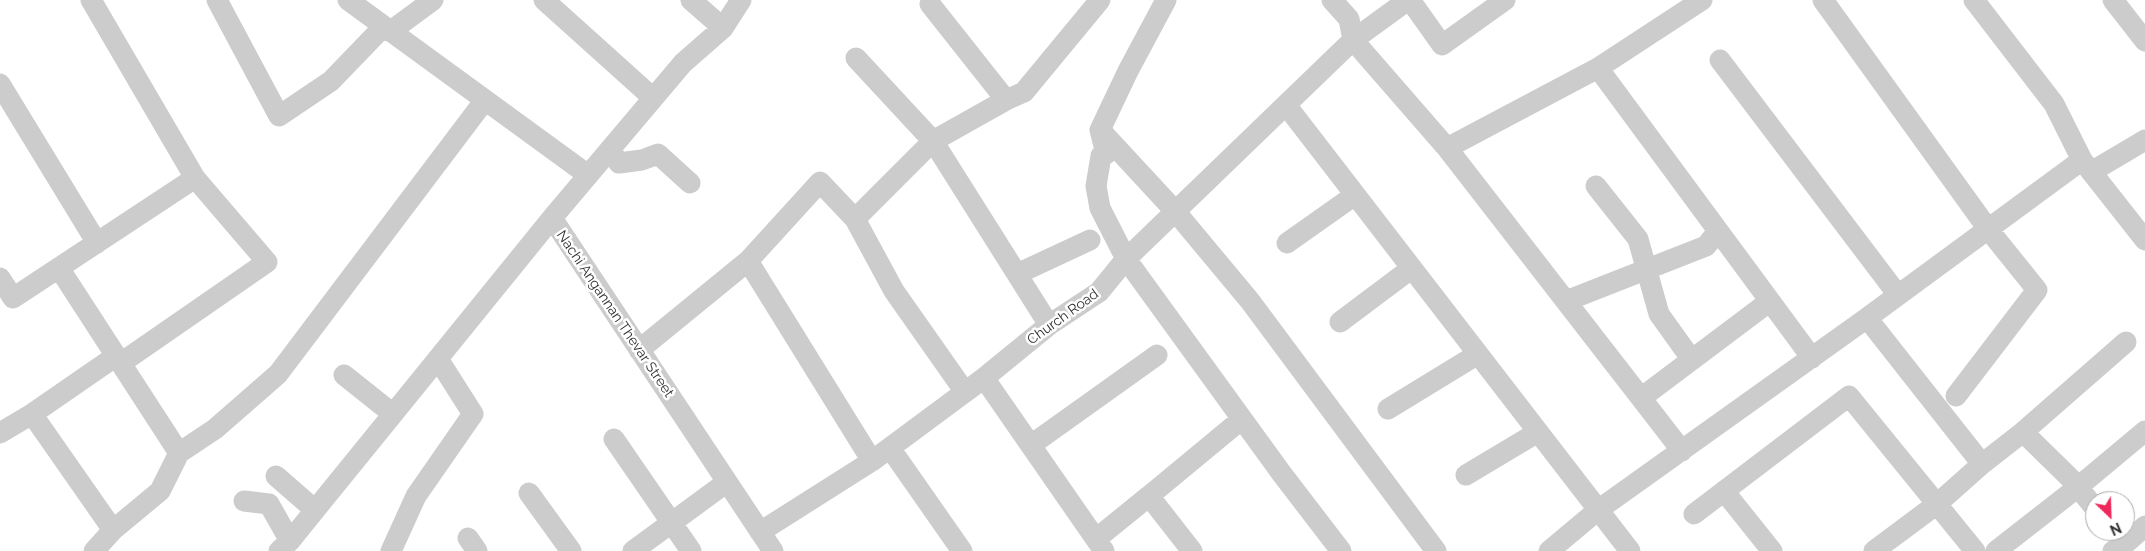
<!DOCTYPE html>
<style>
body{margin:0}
#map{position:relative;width:2145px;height:551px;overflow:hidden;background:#fff;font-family:Raleway,sans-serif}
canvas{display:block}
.north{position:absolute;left:2085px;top:491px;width:50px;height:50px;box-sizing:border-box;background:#fff;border:1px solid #acacac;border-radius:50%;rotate:156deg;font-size:14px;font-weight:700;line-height:20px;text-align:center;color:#2f2f2f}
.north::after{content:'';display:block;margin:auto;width:18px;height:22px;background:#ed2a5b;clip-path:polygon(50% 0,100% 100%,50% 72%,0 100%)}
</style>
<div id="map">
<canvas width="2145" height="551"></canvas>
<div class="north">N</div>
</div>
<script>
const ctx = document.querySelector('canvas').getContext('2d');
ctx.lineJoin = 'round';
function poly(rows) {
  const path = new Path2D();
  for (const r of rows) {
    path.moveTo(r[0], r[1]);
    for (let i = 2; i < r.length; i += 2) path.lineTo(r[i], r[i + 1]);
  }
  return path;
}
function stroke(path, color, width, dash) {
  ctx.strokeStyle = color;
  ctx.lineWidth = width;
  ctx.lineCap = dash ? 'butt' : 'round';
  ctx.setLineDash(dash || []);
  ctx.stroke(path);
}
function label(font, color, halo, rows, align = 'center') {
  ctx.font = font + ' Raleway,sans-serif';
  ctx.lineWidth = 5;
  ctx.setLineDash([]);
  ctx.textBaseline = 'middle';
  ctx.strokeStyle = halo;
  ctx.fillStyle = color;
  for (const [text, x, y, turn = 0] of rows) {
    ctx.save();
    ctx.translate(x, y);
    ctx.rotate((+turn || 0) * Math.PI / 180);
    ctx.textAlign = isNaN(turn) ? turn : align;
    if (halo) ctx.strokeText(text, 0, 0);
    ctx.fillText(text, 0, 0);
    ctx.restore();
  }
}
stroke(poly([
 [217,0,279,116,331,81,384,26],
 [348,0,588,175],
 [544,0,653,98],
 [691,0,723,28],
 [741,0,723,28,683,63,552,218,773,551],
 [1166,0,1128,71,1100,130,1106,154,1101,156,1096,186,1100,208,1126,259,1282,474,1341,551],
 [1332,0,1349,19,1353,40,1447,148,1641,398,1770,301],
 [1410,0,1442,45,1505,0],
 [1823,0,1988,229,2037,290,1956,396],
 [1974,0,2054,104,2082,160,2145,240],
 [2113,0,2145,41],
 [391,31,433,0],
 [856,58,933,141,1049,325],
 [1720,60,1898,295],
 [1598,68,1812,358],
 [0,84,97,243],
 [1006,100,1024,92,1100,0],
 [1286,105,1630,551],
 [1101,131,1175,211,1250,301,1436,551],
 [1447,148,1598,68,1702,0],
 [610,150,619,163,642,160,658,154,690,183],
 [2091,172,2145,140],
 [1596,186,1638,239,1659,314,1692,360],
 [855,219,933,141,1006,100,930,4],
 [1287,243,1355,195],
 [748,261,872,461],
 [59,268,179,453,215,429,278,374,485,100],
 [1017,274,1090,240],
 [0,278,13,298,195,178,91,0],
 [1566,301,1706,246,1718,231],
 [1867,318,2082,160],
 [1340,322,1412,268],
 [639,350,748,261,820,182,855,219,894,291,965,392],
 [121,363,267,262,195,178],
 [344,375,393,414,552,218],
 [984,378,1104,551],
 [1641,398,1682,451],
 [1388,409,1478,354],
 [32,414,113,530],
 [2023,432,2126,342],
 [0,433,32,414,116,356],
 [614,439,691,551],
 [1031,445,1157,355],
 [890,448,962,551],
 [1466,475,1538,432],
 [276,476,315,510,393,414],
 [1724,491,1772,551],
 [529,493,571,551],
 [244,501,269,504,290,541],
 [1694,514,1849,396,1975,551],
 [760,532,872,461,984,378,1049,325,1099,292,1126,259,1353,40,1408,0],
 [468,538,477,551],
 [1096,539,1149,496],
 [94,551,113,530,160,491,179,453],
 [279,551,290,541,315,510],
 [391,551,416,496,473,414,438,359],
 [633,551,727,482],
 [1192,551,1149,496,1242,419],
 [1549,551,1598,510,1867,318,1982,464,2023,432,2071,479,2095,508],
 [1874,551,1937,504,1982,464],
 [1996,551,2078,487,2145,431],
 [2113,551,2125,544,2145,526]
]), '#ccc', 21);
label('14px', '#2f2f2f', '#fff', [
 ["Nachi Angannan Thevar Street",615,314,56],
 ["Church Road",1063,317,-36]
]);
</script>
